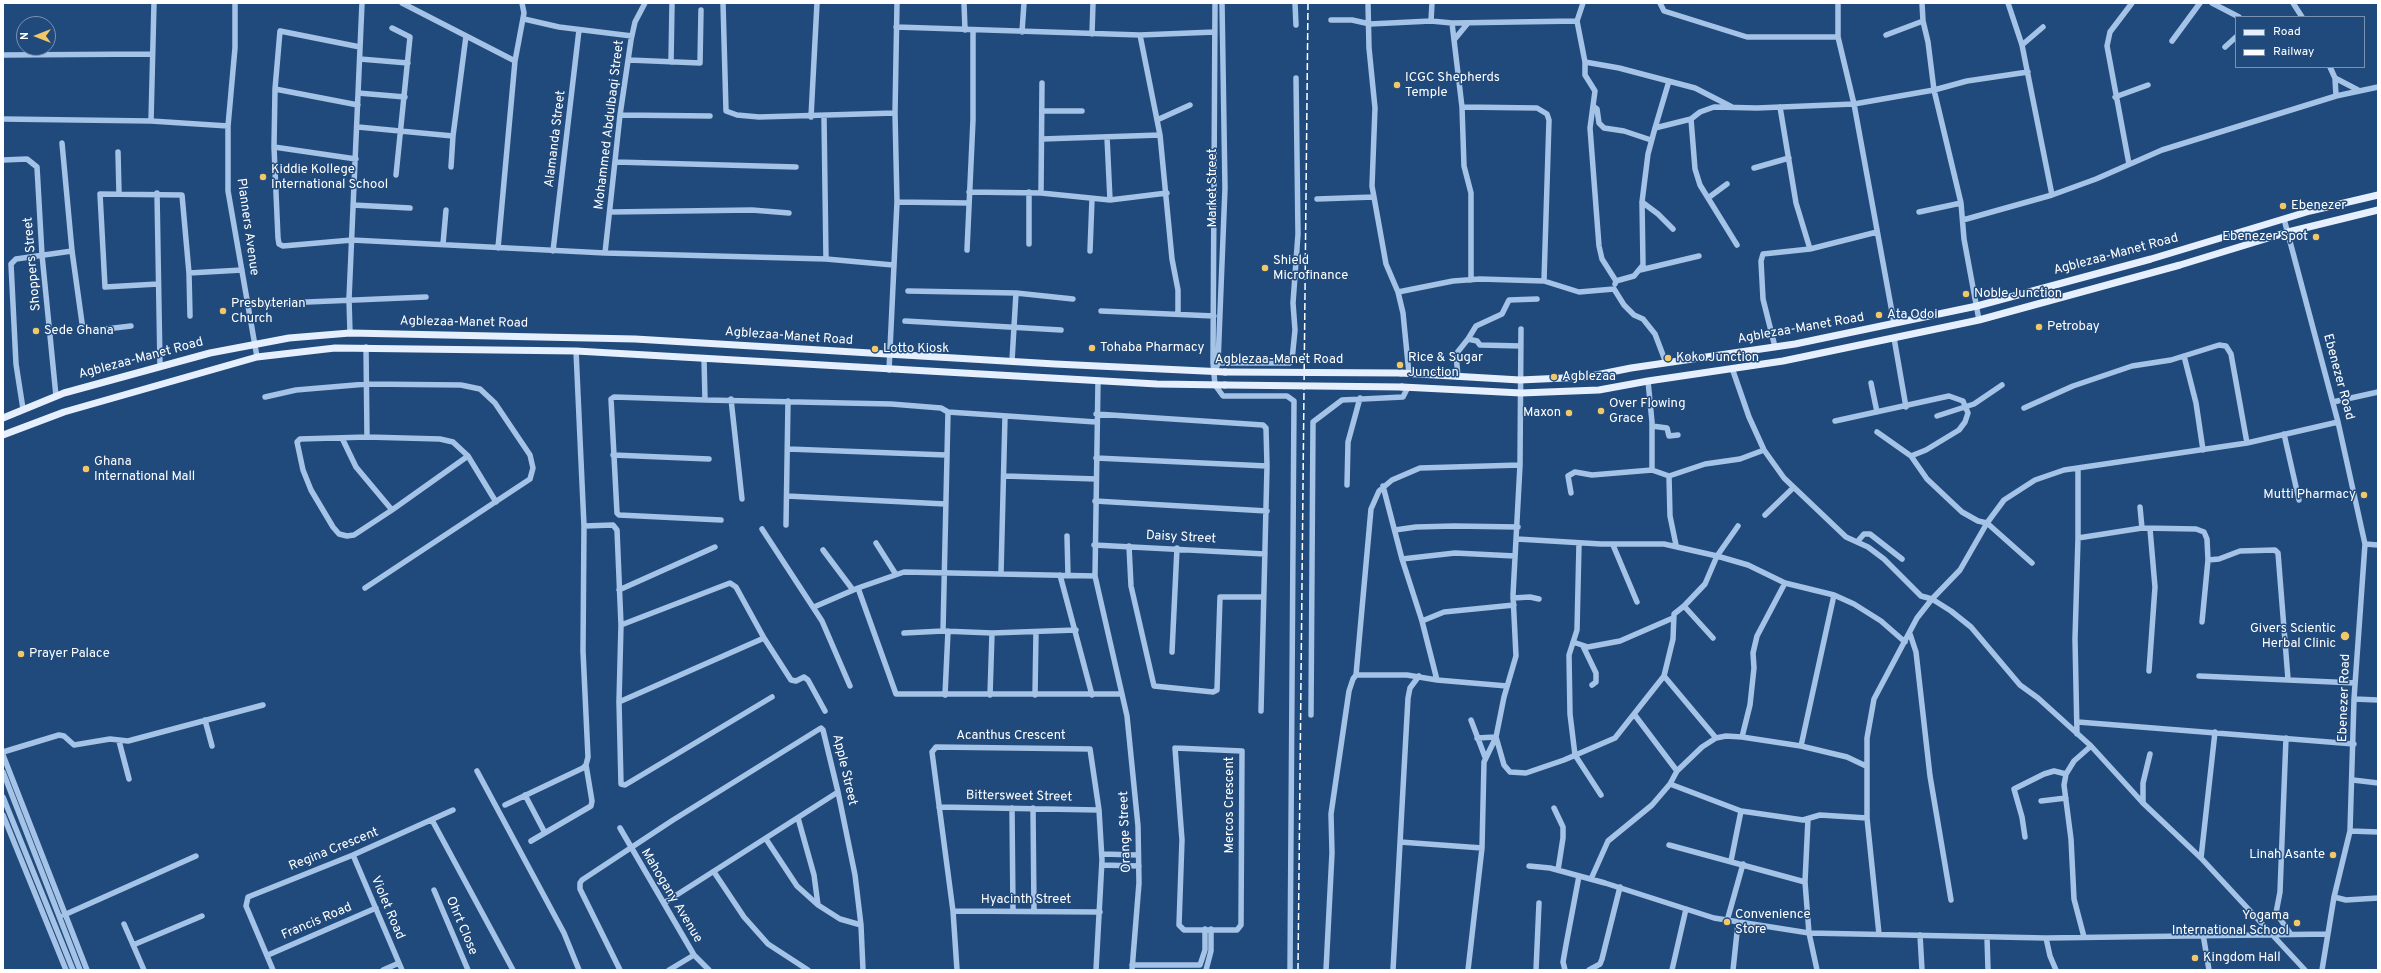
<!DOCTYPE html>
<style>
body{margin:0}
#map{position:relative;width:2381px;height:973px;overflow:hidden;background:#214a7c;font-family:Overpass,sans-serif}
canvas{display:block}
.frame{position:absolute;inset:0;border:4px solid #fff;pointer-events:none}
.legend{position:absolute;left:2235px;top:16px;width:130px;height:52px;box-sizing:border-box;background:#214a7c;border:1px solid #7a92b0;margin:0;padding:5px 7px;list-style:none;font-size:12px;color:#fff}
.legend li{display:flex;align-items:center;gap:8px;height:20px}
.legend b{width:20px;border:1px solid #7a92b0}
.north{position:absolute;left:16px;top:16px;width:40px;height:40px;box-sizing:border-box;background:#214a7c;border:1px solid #7a92b0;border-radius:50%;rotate:270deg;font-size:11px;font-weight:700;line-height:16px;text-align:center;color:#fff}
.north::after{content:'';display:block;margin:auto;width:14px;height:18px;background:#f2c766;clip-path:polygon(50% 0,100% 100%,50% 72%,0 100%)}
</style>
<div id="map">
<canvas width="2381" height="973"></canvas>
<div class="frame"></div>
<ul class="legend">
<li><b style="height:5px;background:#e5effd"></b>Road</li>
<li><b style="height:5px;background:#fff"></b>Railway</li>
</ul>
<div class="north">N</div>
</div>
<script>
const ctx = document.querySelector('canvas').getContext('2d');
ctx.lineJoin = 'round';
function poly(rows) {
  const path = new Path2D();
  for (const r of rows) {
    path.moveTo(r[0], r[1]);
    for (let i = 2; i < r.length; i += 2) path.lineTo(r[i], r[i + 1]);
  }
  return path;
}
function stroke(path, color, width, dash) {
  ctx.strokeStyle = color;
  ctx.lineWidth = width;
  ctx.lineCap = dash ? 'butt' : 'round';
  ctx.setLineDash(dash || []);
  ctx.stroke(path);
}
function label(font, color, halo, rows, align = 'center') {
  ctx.font = font + ' Overpass,sans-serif';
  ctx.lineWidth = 3;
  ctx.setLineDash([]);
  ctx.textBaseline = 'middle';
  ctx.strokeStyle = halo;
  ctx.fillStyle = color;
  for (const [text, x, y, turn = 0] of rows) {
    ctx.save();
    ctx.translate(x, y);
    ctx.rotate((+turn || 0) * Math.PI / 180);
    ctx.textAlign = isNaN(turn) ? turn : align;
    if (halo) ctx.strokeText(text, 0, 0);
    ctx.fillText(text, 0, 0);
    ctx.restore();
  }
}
stroke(poly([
 [235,3,235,48,228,126,228,191,257,357],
 [402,3,515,61],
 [723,3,726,111,737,115,759,117,895,113],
 [964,3,965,30],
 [1215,3,1213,363,1215,385,1223,396,1287,396,1294,401,1290,970],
 [1295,3,1296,25],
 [1368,3,1369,48,1375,108,1372,186,1386,264,1398,292,1403,313,1409,374],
 [1583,3,1577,21,1585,62,1585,75,1595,91,1590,128,1599,246,1602,259,1616,281,1615,284],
 [1660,3,1664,11,1747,37,1838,37],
 [1838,3,1838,37,1854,104,1894,323],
 [1922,3,1923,21,1928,42,1934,90,1961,203,1964,239,1979,320],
 [2008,3,2022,45,2052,195],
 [2212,3,2239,17],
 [2293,3,2302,17],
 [524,19,559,27,632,36],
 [1331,20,1352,20,1370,24,1431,21,1452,23,1577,21],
 [1431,21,1432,3],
 [1452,23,1462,107,1464,166,1471,193,1471,280],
 [896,27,1140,35,1215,32],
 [392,28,410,37,396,175],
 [1022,32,1024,3],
 [1092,34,1093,3],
 [1140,35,1160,135,1172,259,1178,290,1178,314],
 [1886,35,1923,21],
 [1454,40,1468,23],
 [2172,41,2200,3],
 [2022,45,2043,27],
 [360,47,280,31,275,89,274,147,278,238,279,244,283,246,352,240,605,253,826,259,893,265],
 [2225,47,2236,37],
 [3,55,152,54],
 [360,59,408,63],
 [629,60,700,63,701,10],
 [671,62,672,4],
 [1585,62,1619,68,1695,88,1732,107],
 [2330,67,2335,78,2336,96],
 [2335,78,2358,90],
 [275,89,358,105],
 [358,93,405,97],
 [2115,97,2148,85],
 [1593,106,1597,109,1599,123,1604,128,1624,131,1651,140],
 [1462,107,1537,108,1547,114,1549,120,1544,281],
 [1780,107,1796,203,1810,249],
 [1042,111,1082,111],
 [620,115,710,116],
 [811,117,817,3],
 [824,117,826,259],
 [3,119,151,121,228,126],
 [1691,119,1695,169,1700,185,1737,245],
 [1157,120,1190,105],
 [151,121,154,3],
 [358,127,453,136,466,36],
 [1655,128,1669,81],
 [1107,137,1110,200],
 [1042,139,1160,135],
 [62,143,72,251,83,330,89,331,131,326],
 [274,147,356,159],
 [118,152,119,193],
 [3,160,27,159,37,167,42,255,56,396],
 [616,162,796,167],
 [2129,164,2107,46,2110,32,2132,3],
 [451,167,453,136],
 [1754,168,1789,158],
 [969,192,1041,193,1110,200,1167,193],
 [1029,192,1029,244],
 [157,193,160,365],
 [1041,193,1042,83],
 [1708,198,1727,184],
 [1317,199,1374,197],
 [897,202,968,203],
 [1642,202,1658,214,1673,229],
 [353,205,410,208],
 [610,212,752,210,789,213],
 [1919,212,1961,203],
 [2284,219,2338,422,2365,544,2354,699,2350,831,2334,897,2322,970],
 [1963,220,2052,195,2096,179,2162,150,2336,96,2378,87],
 [443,244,446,210],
 [498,248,515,61,524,13,522,3],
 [967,250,973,120,973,31],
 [553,251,579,30],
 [1090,251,1092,199],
 [605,253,620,115,631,40,635,22,645,3],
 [1640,270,1699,256],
 [189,273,242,270],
 [1616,281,1634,276,1643,265,1642,202,1648,154,1655,128,1691,119,1700,112,1714,107,1757,108,1854,104,1934,90,1967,81,2028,72],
 [158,284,105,287,100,194,182,195,189,273,190,316],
 [908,291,1016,293,1073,299],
 [1398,292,1453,281,1480,279,1544,281,1579,292,1614,289,1624,305,1634,315,1643,319,1655,334,1666,363],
 [260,304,426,297],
 [1101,311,1214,316],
 [905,321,1061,330],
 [350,333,349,299,362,3],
 [1894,338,1906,407],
 [1468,339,1476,326,1502,314,1509,300,1537,299],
 [366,347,367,437],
 [1775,347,1763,299,1761,261,1763,254,1810,249,1877,232],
 [2184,356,2196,403,2203,450],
 [704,358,705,400,614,397,611,399,617,513,619,515,721,520],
 [1012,361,1016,293],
 [1218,363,1290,363,1292,360,1295,330,1293,303,1298,234,1296,78],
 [1732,368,1749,417,1764,450,1784,478,1846,537,1868,547,1884,559,1921,596,1932,599,1951,611,1971,627,2020,685,2038,698,2091,746,2143,803,2201,858,2305,970],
 [889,370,897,202,895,113,897,3],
 [1215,372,1218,363,1225,188,1222,3],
 [1458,377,1456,354,1468,339,1477,341,1480,345,1521,346],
 [1098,381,1095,576,1127,716,1138,826,1139,883,1132,970],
 [1648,381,1652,422,1652,470,1669,476,1670,516,1676,545],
 [1871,383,1877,412],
 [265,397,296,390,367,384,461,385,480,389,495,403,530,455,533,468,530,479,365,588],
 [731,399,742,499],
 [705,400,891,404,941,408,948,412,1096,422],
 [2333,402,2378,392],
 [2024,408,2073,386,2132,366,2171,360,2219,345,2226,346,2231,354,2247,443],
 [23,409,16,364,11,264,16,259,72,251],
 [1096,414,1248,424,1263,425,1266,428,1267,466,1261,711],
 [1937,416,1974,404,2002,385],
 [1835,421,1949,396,1963,401,1968,413,1965,422,1959,430,1926,450,1911,456],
 [1652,426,1667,428,1669,436,1678,435],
 [1877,432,1911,456,1927,479,1962,512,1978,521,1987,523,2032,563],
 [2284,434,2299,500],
 [342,438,356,467,392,510],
 [788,449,946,455],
 [613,455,709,459],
 [468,456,392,510,354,535,347,536,339,534,333,527,311,490,303,470,297,442,300,439,367,437,440,439,453,442,468,456,496,502],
 [1096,458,1267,466],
 [1005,476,1096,479],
 [1669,476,1705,464,1740,459,1764,450],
 [1347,485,1348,442,1360,398],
 [1383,486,1402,559,1422,621],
 [1571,493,1568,476,1575,472,1592,475,1652,470],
 [787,496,945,504],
 [1095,501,1267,511],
 [2140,507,2142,528],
 [1765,515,1793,488],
 [786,525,788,401],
 [584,526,613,525,617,530,621,625,619,702,621,784,625,785,772,697],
 [1738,526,1717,556,1705,584,1684,606,1674,614,1673,639,1664,676,1716,738,1726,736,1742,737,1801,746,1834,595],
 [762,529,822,621,850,686],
 [1395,530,1416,527,1454,526,1518,527],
 [1067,536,1068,575],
 [2078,538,2142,528,2196,529,2204,532,2207,539,2208,560,2202,622],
 [1517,539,1601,544,1664,544,1717,556,1748,565,1785,583,1834,595,1854,604,1881,621,1905,642],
 [1857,542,1864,534,1870,534,1902,559],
 [876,543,895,573],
 [1579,544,1577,630,1569,655,1570,714,1575,755,1601,795],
 [2365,544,2378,545],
 [1094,545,1265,554],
 [1613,545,1637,602],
 [1129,546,1131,586,1154,686,1213,692,1217,690,1220,597,1263,597],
 [823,550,853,590],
 [1402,559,1455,553,1515,556],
 [2208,560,2219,559,2240,551,2275,550,2278,553,2288,679],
 [1001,573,1005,417],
 [1060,575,1092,695],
 [858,588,896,694,1122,694],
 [619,590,715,547],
 [1513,598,1530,597,1539,599],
 [1684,606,1713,638],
 [814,607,858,588,904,572,1095,576],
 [621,625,730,583,736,587,764,638],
 [943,631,948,412],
 [904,633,943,631,992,633,1076,630],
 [1910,634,1916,652,1930,776,1951,900],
 [1573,642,1588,647,1620,641,1673,618],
 [1583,646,1596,673,1596,682,1592,685],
 [1172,652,1177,548],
 [2149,671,2155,587,2150,529],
 [1356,675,1371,509,1379,491,1392,480,1420,468,1520,465],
 [2199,676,2355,683],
 [1437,680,1507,686],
 [945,695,948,631],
 [990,695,992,633],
 [1035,695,1036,632],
 [2354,699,2378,700],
 [619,702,764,638,791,680,796,681,804,677,808,680,825,711],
 [1634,714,1677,771],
 [1311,715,1313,422,1342,400,1403,397,1408,387],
 [205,720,212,746],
 [1471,720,1485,757],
 [2078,722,2354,744],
 [2077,734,2075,639,2078,538,2078,468],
 [1742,737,1750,705,1754,668,1753,653,1757,636,1785,583],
 [1477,738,1496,737,1504,765,1510,772,1526,773,1564,760,1615,738,1664,676],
 [2286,738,2280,892,2276,913,2290,933],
 [119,741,129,779],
 [1801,746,1847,757,1866,766],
 [1175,748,1242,751,1241,925,1237,930,1184,930,1179,925,1182,840,1175,748],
 [3,752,59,735,64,736,74,745,110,739,128,741,263,705],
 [3,755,87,970],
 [477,771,564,933,579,970],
 [3,772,80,970],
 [2353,780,2378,783],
 [1670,784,1741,811,1803,820,1820,815,1867,818],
 [525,795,545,833],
 [3,797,73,970],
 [2041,801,2066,798],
 [2143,803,2143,783,2150,754],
 [505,805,583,768,586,765,588,757,583,651,584,526,576,351],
 [939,807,1099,810],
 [1012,808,1013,911],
 [1033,808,1034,911],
 [1554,808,1563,827,1563,838,1558,870],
 [3,815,66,970],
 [798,818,814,875,818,905],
 [1808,819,1805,882,1809,933,1817,970],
 [432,820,513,970],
 [620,828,694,955,709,970],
 [2350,831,2378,832],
 [2025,837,2022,817,2014,789,2044,774,2054,771,2066,774],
 [766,839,797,886,818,905,840,919,861,925],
 [531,841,591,806,592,801,586,765],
 [1400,842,1482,848],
 [1669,845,1805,882],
 [1102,854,1138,855],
 [353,855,402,970],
 [2201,858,2215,732],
 [1731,861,1741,811],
 [1102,865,1139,866],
 [1529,866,1550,868,1605,883,1714,918,1809,933,2046,938,2328,934],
 [714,872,744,917,768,944,808,970],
 [1591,879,1608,841,1652,805,1670,784,1677,771,1702,747,1716,738],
 [434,890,468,970],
 [2334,897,2346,900,2378,898],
 [664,903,838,792],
 [953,911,1100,912],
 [64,915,196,856],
 [1727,921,1743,864],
 [124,924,144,970],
 [1879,934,1867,818,1867,738,1874,699,1917,618,1932,599,1960,570,1987,523,2004,500,2035,480,2064,470,2247,443,2338,422],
 [2203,934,2209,970],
 [1920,935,1922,970],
 [1987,937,1988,970],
 [2084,937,2074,899,2071,839,2064,785,2066,774,2074,761,2091,746],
 [2046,938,2050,956,2056,970],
 [133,945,202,916],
 [268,955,376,908],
 [1132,965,1200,965,1205,950,1205,929],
 [273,970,246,906,248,897,353,855,453,810],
 [383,970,399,963],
 [620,970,580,889,580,883,582,880,673,820,821,728,823,730,838,792,855,875,861,925,863,970],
 [669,970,694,955],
 [957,970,953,911,932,752,936,747,1090,749,1099,810,1102,860,1096,970],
 [1206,970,1211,951,1211,929],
 [1326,970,1332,853,1331,814,1349,691,1353,679,1356,675,1407,675,1437,680,1422,621,1444,612,1514,605],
 [1393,970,1408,698,1410,688,1419,676],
 [1468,970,1482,848,1484,762,1496,737,1504,697,1516,656,1513,595,1520,465,1521,329],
 [1536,970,1539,903],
 [1565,970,1563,962,1566,945,1579,876],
 [1589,970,1600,964,1602,959,1620,887],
 [1672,970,1686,909],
 [1733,970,1738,923]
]), '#a4c3e6', 5.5);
stroke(poly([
 [1401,373,1520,380,1586,377,1631,368,1795,344,1977,306,2151,259,2310,211,2378,195],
 [1402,387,1521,393,1599,390,1648,381,1783,361,1979,320,2180,265,2288,232,2378,210],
 [3,418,64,393,210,353,289,338,350,333,635,339,1055,364,1225,372],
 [3,435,64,412,257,357,335,348,576,351,1157,384,1225,385]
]), '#e5effd', 7);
stroke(poly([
 [1298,970,1308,3]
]), '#fff', 1.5, [7, 3]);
stroke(poly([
 [1225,372,1401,373],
 [1225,385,1402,387]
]), '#e5effd', 7);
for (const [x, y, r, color] of [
 [1397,85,4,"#f2c766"],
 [263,177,4,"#f2c766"],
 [2283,206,4,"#f2c766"],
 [2316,237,4,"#f2c766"],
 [1265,268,4,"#f2c766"],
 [1966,294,4,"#f2c766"],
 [223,311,4,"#f2c766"],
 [1879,315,4,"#f2c766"],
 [2039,327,4,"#f2c766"],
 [36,331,4,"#f2c766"],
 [1092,348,4,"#f2c766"],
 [875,349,4,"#f2c766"],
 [1668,358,4,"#f2c766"],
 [1400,365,4,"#f2c766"],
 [1554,377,4,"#f2c766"],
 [1601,411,4,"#f2c766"],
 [1569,413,4,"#f2c766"],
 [86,469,4,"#f2c766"],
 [2364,495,4,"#f2c766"],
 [2345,636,5,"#f2c766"],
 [21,654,4,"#f2c766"],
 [2333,855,4,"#f2c766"],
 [1727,922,4,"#f2c766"],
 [2297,923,4,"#f2c766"],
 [2195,958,4,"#f2c766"]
]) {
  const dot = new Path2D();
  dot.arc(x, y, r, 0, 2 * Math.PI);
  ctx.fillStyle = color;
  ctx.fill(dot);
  stroke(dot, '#214a7c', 1.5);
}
label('13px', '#fff', '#214a7c', [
 ["ICGC Shepherds",1405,78],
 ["Temple",1405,93],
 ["Kiddie Kollege",271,170],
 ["International School",271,185],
 ["Ebenezer",2291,206],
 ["Ebenezer Spot",2308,237,"right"],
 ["Shield",1273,261],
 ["Microfinance",1273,276],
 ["Noble Junction",1974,294],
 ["Presbyterian",231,304],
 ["Church",231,319],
 ["Ata Odoi",1887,315],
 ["Petrobay",2047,327],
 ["Sede Ghana",44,331],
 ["Tohaba Pharmacy",1100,348],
 ["Lotto Kiosk",883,349],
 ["Rice & Sugar",1408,358],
 ["Junction",1408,373],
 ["Koko Junction",1676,358],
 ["Agblezaa",1562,377],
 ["Over Flowing",1609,404],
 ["Grace",1609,419],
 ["Maxon",1561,413,"right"],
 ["Ghana",94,462],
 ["International Mall",94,477],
 ["Mutti Pharmacy",2356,495,"right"],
 ["Givers Scientic",2336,629,"right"],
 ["Herbal Clinic",2336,644,"right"],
 ["Prayer Palace",29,654],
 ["Linah Asante",2325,855,"right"],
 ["Convenience",1735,915],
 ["Store",1735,930],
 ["Yogama",2289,916,"right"],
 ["International School",2289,931,"right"],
 ["Kingdom Hall",2203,958]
], 'left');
label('13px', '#fff', '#214a7c', [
 ["Mohammed Abdulbaqi Street",610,125,-83],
 ["Alamanda Street",556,139,-83],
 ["Market Street",1213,188,-90],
 ["Planners Avenue",247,227,82],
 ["Agblezaa-Manet Road",2116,255,-15],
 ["Shoppers Street",33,264,-95],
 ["Agblezaa-Manet Road",464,323,1],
 ["Agblezaa-Manet Road",1801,329,-10],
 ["Agblezaa-Manet Road",789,337,4],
 ["Agblezaa-Manet Road",141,359,-15],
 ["Agblezaa-Manet Road",1279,360],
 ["Ebenezer Road",2338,377,75],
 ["Daisy Street",1181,538,3],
 ["Ebenezer Road",2345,698,-88],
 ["Acanthus Crescent",1011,736],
 ["Apple Street",844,770,77],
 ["Bittersweet Street",1019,797,1],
 ["Mercos Crescent",1230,805,-90],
 ["Orange Street",1126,832,-92],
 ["Regina Crescent",334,850,-22],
 ["Mahogany Avenue",671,896,59],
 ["Hyacinth Street",1026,900],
 ["Violet Road",387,908,67],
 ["Francis Road",317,922,-23],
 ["Ohrt Close",461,926,67]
]);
</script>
